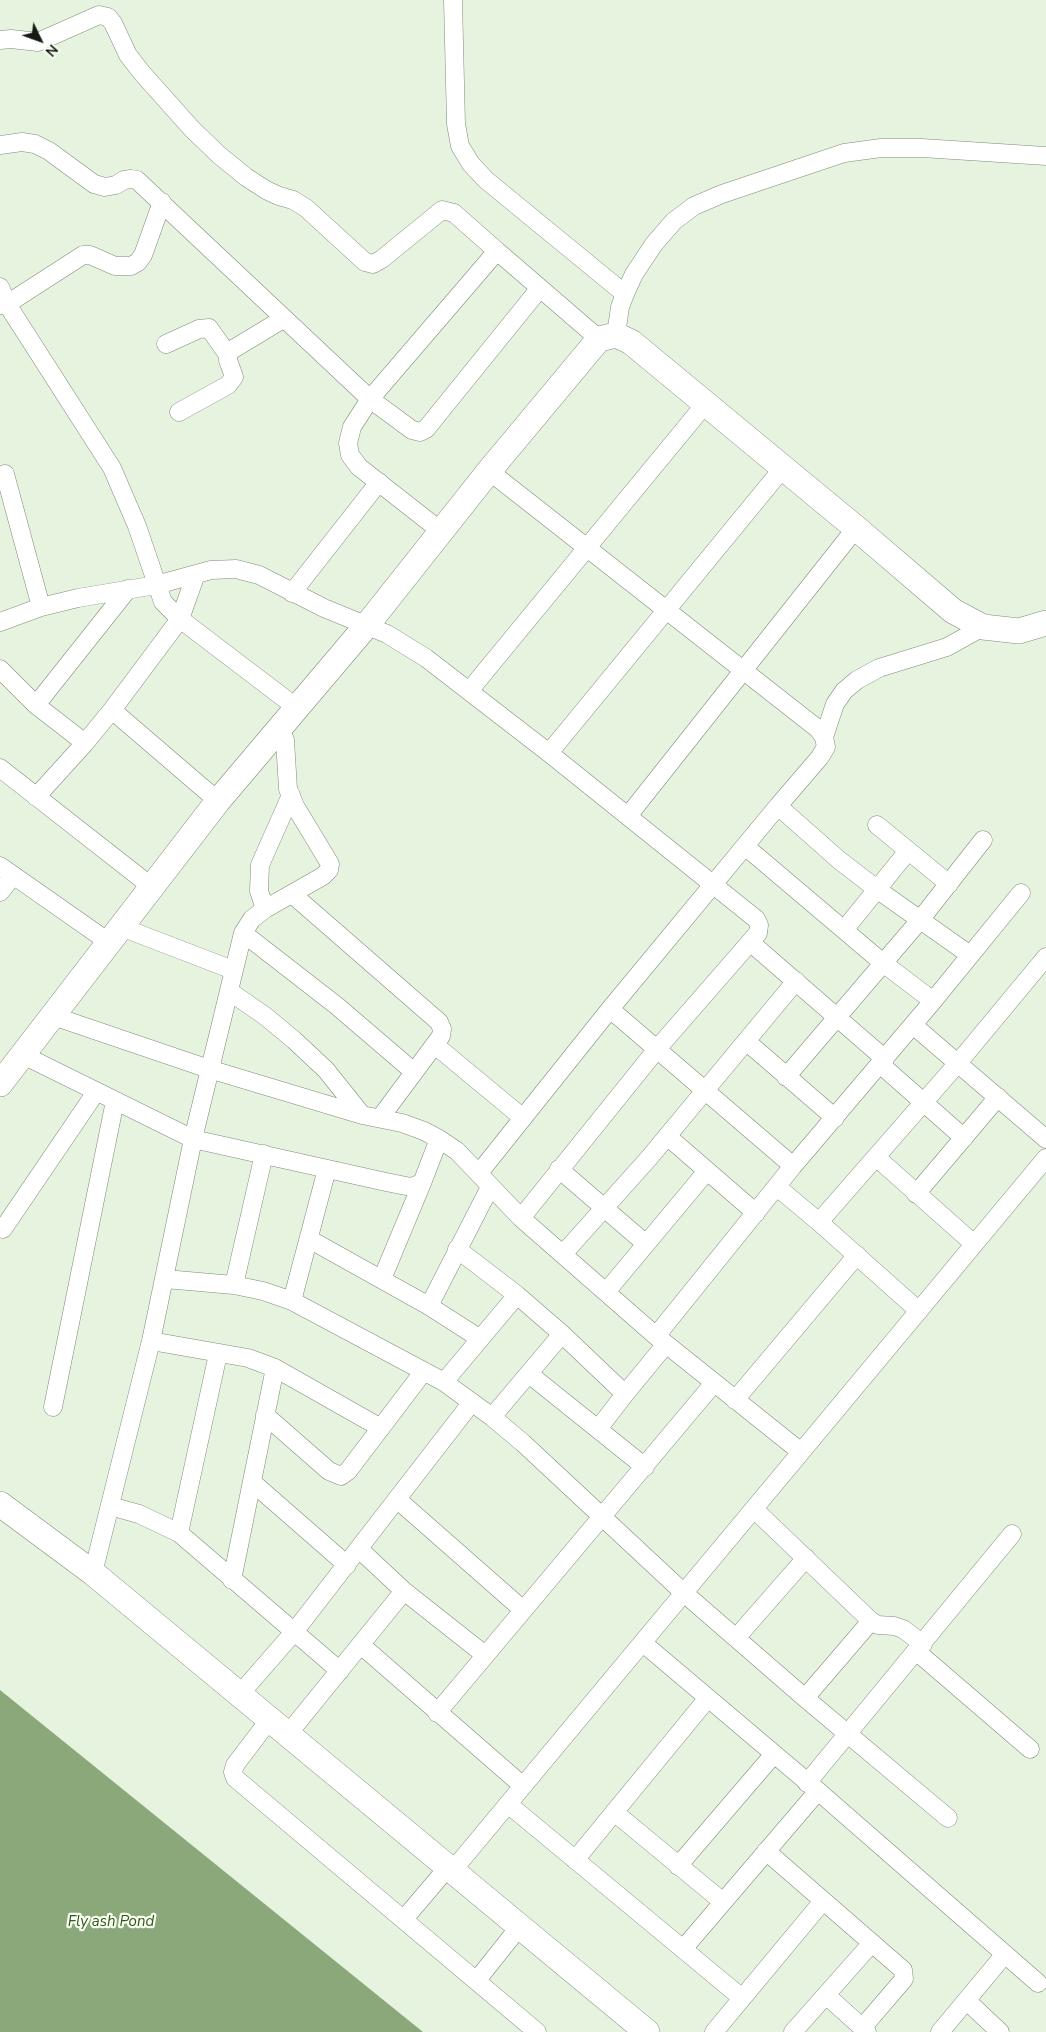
<!DOCTYPE html>
<style>
body{margin:0}
#map{position:relative;width:1046px;height:2032px;overflow:hidden;background:#e6f3df;font-family:"Nunito Sans",sans-serif}
canvas{display:block}
.north{position:absolute;left:15px;top:15px;width:50px;height:50px;-webkit-text-stroke:4px #f7fef2;paint-order:stroke;rotate:132deg;font-size:14px;font-weight:700;line-height:20px;text-align:center;color:#151a13}
.north::after{content:'';display:block;margin:auto;width:18px;height:22px;background:#151a13;clip-path:polygon(50% 0,100% 100%,50% 72%,0 100%)}
</style>
<div id="map">
<canvas width="1046" height="2032"></canvas>
<div class="north">N</div>
</div>
<script>
const ctx = document.querySelector('canvas').getContext('2d');
ctx.lineJoin = 'round';
function paint(path, color) {
  ctx.fillStyle = color;
  ctx.fill(path, 'evenodd');
}
function poly(rows) {
  const path = new Path2D();
  for (const r of rows) {
    path.moveTo(r[0], r[1]);
    for (let i = 2; i < r.length; i += 2) path.lineTo(r[i], r[i + 1]);
  }
  return path;
}
function stroke(path, color, width, dash) {
  ctx.strokeStyle = color;
  ctx.lineWidth = width;
  ctx.lineCap = dash ? 'butt' : 'round';
  ctx.setLineDash(dash || []);
  ctx.stroke(path);
}
function label(font, color, halo, rows, align = 'center') {
  ctx.font = font + ' "Nunito Sans",sans-serif';
  ctx.lineWidth = 4.5;
  ctx.setLineDash([]);
  ctx.textBaseline = 'middle';
  ctx.strokeStyle = halo;
  ctx.fillStyle = color;
  for (const [text, x, y, turn = 0] of rows) {
    ctx.save();
    ctx.translate(x, y);
    ctx.rotate((+turn || 0) * Math.PI / 180);
    ctx.textAlign = isNaN(turn) ? turn : align;
    if (halo) ctx.strokeText(text, 0, 0);
    ctx.fillText(text, 0, 0);
    ctx.restore();
  }
}
paint(poly([
 [0,1690,423,2032,0,2032]
]), '#8ba87b');
const street = poly([
 [453,0,456,124,460,146,471,164,486,180,625,294],
 [0,40,11,39,38,42,99,15,108,17,113,23,128,55,142,73,192,129,219,155,246,177,266,190,279,196,293,200,306,208,365,262,373,264,382,259,442,210,454,213,497,251],
 [0,145,22,142,35,144,49,151,94,184,105,187,116,185,124,180,131,179,137,180,370,399,412,430,420,432,426,429,540,288,599,339],
 [0,287,7,304,112,468,137,526,163,602,180,619,196,574],
 [0,305,7,304,83,255,90,255,115,266,131,266,138,262,143,255,162,202],
 [616,335,620,307,625,294,634,274,654,244,674,221,694,206,722,194,844,153,881,148,922,148,1046,156],
 [166,344,199,329,209,328,228,355],
 [179,412,228,385,234,377,228,360,228,355,230,351,283,319],
 [489,471,818,729,824,737,826,747,820,757,778,806],
 [5,474,41,607],
 [442,532,359,467,350,455,348,443,352,427,370,399,497,251,540,288],
 [292,593,379,482],
 [0,622,41,607,78,598,156,585,211,570,236,569,259,575,324,608,387,634,426,658,549,753,756,919,759,925,758,933,657,1049,521,1218],
 [0,669,36,705,85,743],
 [469,691,706,403],
 [36,705,128,589],
 [112,710,218,801],
 [824,737,835,704,844,691,857,680,879,668,947,647,983,627],
 [549,753,783,468],
 [0,768,152,887],
 [36,797,85,743,112,710,180,619,297,708],
 [628,816,856,528],
 [877,825,949,884],
 [746,847,883,963,933,1001],
 [0,866,110,943],
 [0,892,13,876],
 [292,894,439,1022,442,1029,441,1036,380,1118],
 [265,909,259,891,260,865,291,795],
 [121,927,233,970],
 [844,930,908,851],
 [243,933,337,1006,414,1072],
 [750,942,885,1059],
 [229,991,265,1016,294,1040,326,1070,362,1115],
 [610,1009,793,1166],
 [53,1016,209,1069,362,1115,402,1123,424,1131,439,1139,457,1151,521,1218,656,1336,801,1452],
 [913,1025,1046,1139],
 [746,1041,835,1118],
 [435,1045,523,1118],
 [23,1055,193,1139,386,1182,411,1187,422,1183,439,1139],
 [880,1064,964,1138],
 [786,1077,920,920,983,840],
 [667,1136,756,1213],
 [876,1157,974,1244],
 [559,1169,646,1244],
 [479,1173,610,1009,778,806,839,860,878,890,970,955],
 [777,1187,819,1222,919,1311],
 [916,1194,998,1097],
 [819,1222,958,1063,1046,957],
 [3,1229,96,1092],
 [309,1239,429,1306,479,1338],
 [457,1249,517,1295,562,1334,625,1394,666,1344],
 [563,1254,649,1158,796,981],
 [165,1279,234,1285,263,1291,292,1301,444,1382,492,1417,523,1443,684,1593,805,1698,948,1818],
 [382,1279,422,1183],
 [234,1285,264,1154],
 [606,1292,707,1171],
 [292,1301,327,1169],
 [429,1306,490,1187],
 [656,1336,793,1166,933,1001,1021,893],
 [151,1341,248,1358,275,1368,381,1428],
 [529,1374,645,1467],
 [444,1382,517,1295],
 [735,1400,857,1255],
 [53,1407,115,1101],
 [265,1415,329,1471,341,1476,348,1471,424,1371],
 [492,1417,562,1334],
 [598,1429,625,1394],
 [252,1482,347,1565],
 [398,1500,522,1609],
 [110,1506,139,1514,179,1533,340,1671],
 [754,1509,871,1621,878,1625,894,1626,903,1629,923,1644],
 [179,1533,218,1354],
 [359,1549,404,1591,485,1655],
 [93,1573,151,1341,193,1139,243,933,252,919,265,909,323,876,329,870,330,864,295,806,288,789,285,740,280,728],
 [232,1580,275,1368],
 [736,1638,806,1558],
 [643,1643,818,1791,1038,1983],
 [361,1645,523,1786],
 [916,1651,1030,1749],
 [240,1694,294,1632,472,1402],
 [805,1698,871,1621],
 [437,1713,714,1383],
 [270,1719,235,1765,233,1772,235,1778,537,2032],
 [288,1734,404,1591],
 [807,1783,1012,1534],
 [508,1804,742,1998],
 [614,1812,723,1902],
 [766,1851,903,1970,904,1979,862,2028],
 [575,1860,708,1698],
 [678,1866,774,1754],
 [453,1870,1046,1158],
 [404,1919,449,1866],
 [683,1949,818,1791],
 [477,1980,520,1926],
 [826,1995,867,2032],
 [967,2001,1000,2032],
 [714,2032,823,1901],
 [793,2032,871,1944],
 [940,2032,1005,1954]
]);
const secondary = poly([
 [0,1084,218,801,367,625,489,471,599,339,616,335,631,342,856,528,953,611,983,627,1019,631,1046,623],
 [0,1504,93,1573,647,2032]
]);
stroke(street, '#808b7a', 19);
stroke(secondary, '#808b7a', 26);
stroke(street, '#fff', 18);
stroke(secondary, '#fff', 25);
label('italic 15px', '#335718', '#f7fef2', [
 ["Fly ash Pond",111,1922]
]);
</script>
